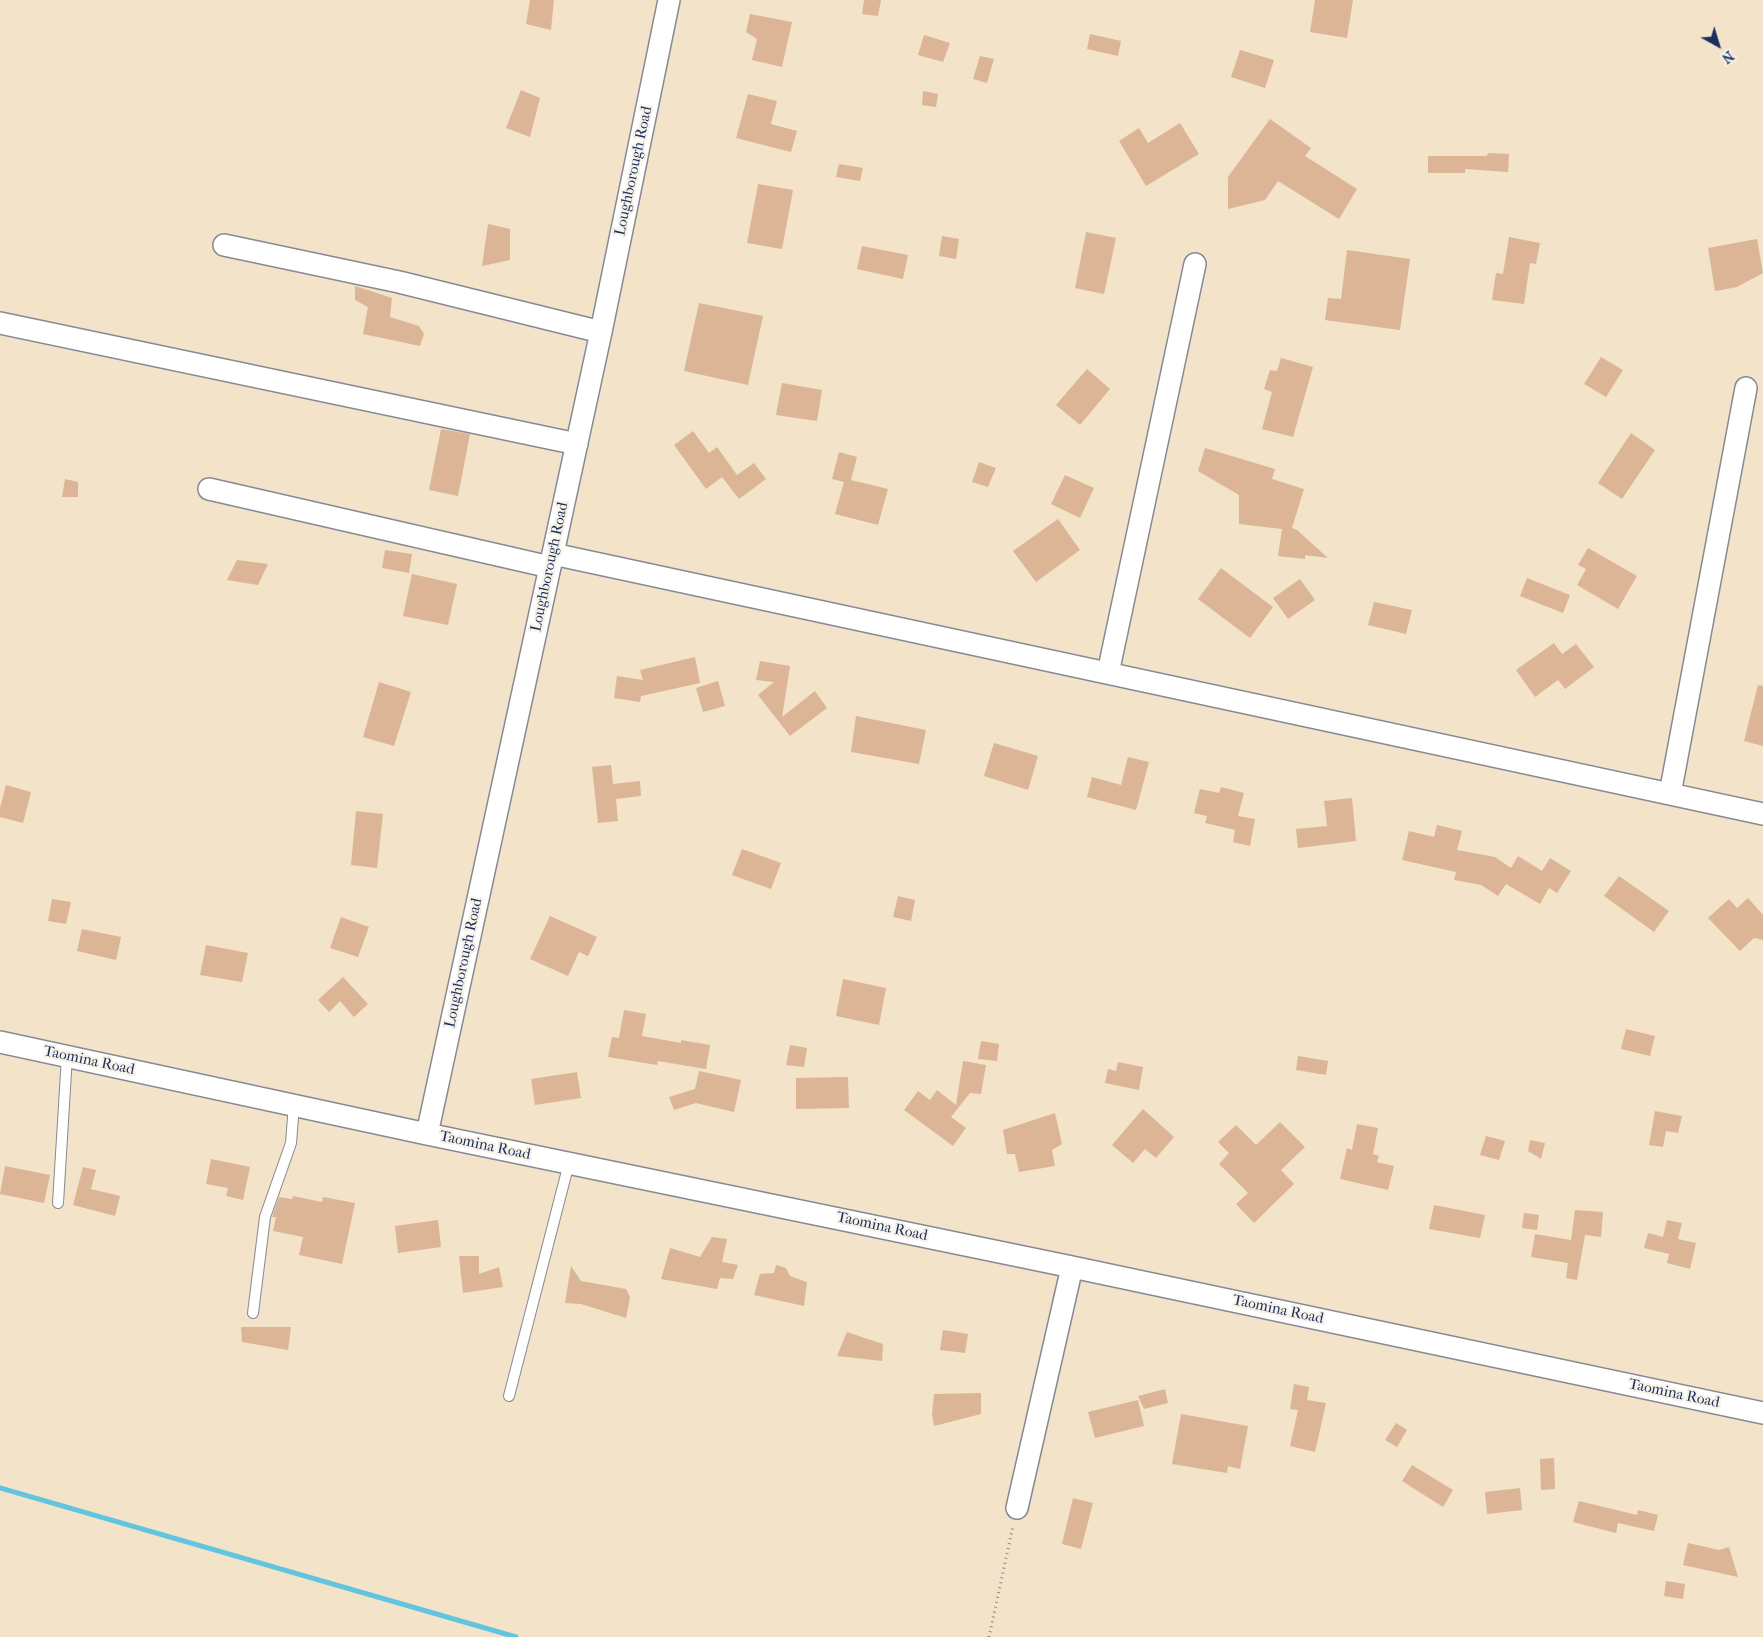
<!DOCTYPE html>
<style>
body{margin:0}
#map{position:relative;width:1763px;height:1637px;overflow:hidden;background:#f3e3c9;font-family:"IM FELL French Canon",serif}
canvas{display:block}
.north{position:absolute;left:1693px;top:20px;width:50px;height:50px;-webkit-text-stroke:4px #f7f3e8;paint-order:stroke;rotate:141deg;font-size:14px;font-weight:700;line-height:20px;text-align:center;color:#1b2f5e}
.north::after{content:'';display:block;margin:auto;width:18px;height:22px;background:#1b2f5e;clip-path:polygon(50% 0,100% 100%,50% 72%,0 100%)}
</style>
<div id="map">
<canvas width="1763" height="1637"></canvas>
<div class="north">N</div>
</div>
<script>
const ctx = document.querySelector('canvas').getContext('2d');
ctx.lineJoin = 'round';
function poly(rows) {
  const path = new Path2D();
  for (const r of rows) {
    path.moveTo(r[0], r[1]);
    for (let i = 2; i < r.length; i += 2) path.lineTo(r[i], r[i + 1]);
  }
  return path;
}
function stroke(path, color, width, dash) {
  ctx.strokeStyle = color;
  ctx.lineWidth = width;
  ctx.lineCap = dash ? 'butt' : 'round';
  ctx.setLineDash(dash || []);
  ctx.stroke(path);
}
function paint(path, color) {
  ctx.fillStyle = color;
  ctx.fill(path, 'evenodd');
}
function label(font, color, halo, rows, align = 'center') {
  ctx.font = font + ' "IM FELL French Canon",serif';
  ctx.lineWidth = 4.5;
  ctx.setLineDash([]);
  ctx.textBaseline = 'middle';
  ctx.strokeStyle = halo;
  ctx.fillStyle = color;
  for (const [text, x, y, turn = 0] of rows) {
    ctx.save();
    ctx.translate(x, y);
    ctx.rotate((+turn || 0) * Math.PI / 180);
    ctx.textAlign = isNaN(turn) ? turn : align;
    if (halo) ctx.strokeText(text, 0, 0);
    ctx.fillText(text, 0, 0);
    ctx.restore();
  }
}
stroke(poly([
 [0,1488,516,1637]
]), '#62c5e0', 5);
paint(poly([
 [530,0,554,0,551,30,526,24],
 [864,0,881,0,878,16,862,14],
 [1315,0,1353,0,1347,38,1310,32],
 [750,14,792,22,782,67,752,60,757,39,746,32],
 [1090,34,1121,41,1118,56,1087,49],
 [924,35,950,43,943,62,918,55],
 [1240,50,1274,60,1265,88,1231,77],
 [980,56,994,59,987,83,973,79],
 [521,90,540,98,530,137,506,128],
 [923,91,938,94,936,107,922,105],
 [748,94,777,101,771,124,797,131,791,152,736,138],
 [1270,119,1311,148,1305,156,1357,189,1339,219,1278,181,1265,200,1228,209,1228,177],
 [1180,123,1199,154,1146,186,1119,141,1139,128,1148,143],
 [1488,153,1509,154,1508,172,1465,169,1465,173,1428,173,1428,156,1487,156],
 [839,164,863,168,860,181,836,177],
 [758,184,793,190,782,249,747,243],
 [488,224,510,229,510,260,482,266],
 [1086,232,1116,238,1104,294,1075,288],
 [942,236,959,239,956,259,939,256],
 [1509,237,1540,243,1536,264,1530,263,1524,304,1492,300,1496,273,1503,274],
 [1757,239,1763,273,1737,287,1715,291,1708,248],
 [862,246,908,255,903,279,857,269],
 [1347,250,1410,259,1400,330,1325,320,1328,298,1341,299],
 [355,286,392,298,390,317,419,326,424,334,420,346,363,334,368,307,355,300],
 [699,303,763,316,748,385,684,371],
 [1601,357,1623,370,1606,397,1584,384],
 [1281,358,1313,367,1293,437,1262,429,1272,392,1264,389,1270,370,1277,371],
 [1087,369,1110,389,1080,425,1056,405],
 [782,383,822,390,817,421,776,415],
 [441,429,470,434,458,496,429,490],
 [693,431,709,453,717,447,737,475,754,463,766,479,739,499,722,477,706,489,674,445],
 [1631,433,1655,450,1622,499,1598,483],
 [1205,448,1275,469,1272,479,1304,489,1292,528,1297,530,1328,558,1305,555,1305,559,1278,556,1282,529,1239,524,1239,495,1198,471],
 [839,452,857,457,851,480,888,489,878,525,835,514,844,482,832,479],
 [979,462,996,468,988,487,972,482],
 [1065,475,1094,488,1080,518,1051,504],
 [65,479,78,482,78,497,62,497],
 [1058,519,1080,550,1036,582,1013,551],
 [1588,548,1637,576,1618,609,1577,585,1586,569,1578,565],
 [385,550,412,554,409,573,382,568],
 [237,560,268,564,258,585,227,580],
 [1221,568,1273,607,1250,638,1198,599],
 [412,574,457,584,448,625,403,616],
 [1527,578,1570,595,1563,613,1520,596],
 [1300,579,1315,600,1288,619,1273,598],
 [1374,602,1412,610,1406,634,1368,625],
 [1554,643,1562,654,1576,644,1594,667,1565,689,1558,680,1535,697,1516,670],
 [695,657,700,683,641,696,640,702,614,698,617,676,643,680,640,670],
 [760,661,790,666,782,717,815,691,827,708,790,736,758,695,774,682,756,680],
 [718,681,725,706,703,712,696,688],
 [379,682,411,692,394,746,363,737],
 [1758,685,1763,686,1763,746,1744,741],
 [856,716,926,730,919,764,851,752],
 [994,743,1038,756,1028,790,984,776],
 [1128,757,1149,762,1136,810,1087,797,1092,777,1121,785],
 [611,765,613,784,640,781,641,796,616,799,618,821,598,823,592,767],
 [6,785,31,792,23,823,0,817,0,808],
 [1221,787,1244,793,1238,816,1255,819,1250,846,1233,842,1235,830,1205,823,1207,816,1194,813,1200,789,1219,793],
 [1352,798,1356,841,1298,848,1296,829,1327,826,1324,801],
 [356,811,383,814,377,868,351,865],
 [1437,825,1462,831,1457,850,1495,857,1511,868,1518,856,1542,871,1550,858,1571,871,1557,893,1549,888,1540,904,1506,884,1498,896,1481,885,1454,880,1456,872,1402,860,1409,831,1434,837],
 [742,849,781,863,771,889,732,875],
 [1619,876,1669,911,1654,932,1604,896],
 [898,896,915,900,911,921,893,917],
 [1748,898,1763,915,1763,940,1754,938,1740,951,1708,918,1729,899,1737,908],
 [52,899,71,902,66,924,48,921],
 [550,916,597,937,588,956,579,952,568,976,530,959],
 [341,917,369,927,358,957,330,948],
 [82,929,121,937,116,960,77,951],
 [206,945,248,953,242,982,200,975],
 [343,977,368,1004,354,1017,340,1001,329,1012,318,1000],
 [843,979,886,988,879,1025,836,1016],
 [624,1010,646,1014,642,1036,681,1043,681,1040,710,1045,706,1069,658,1061,657,1065,608,1057,612,1037,619,1038],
 [1626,1029,1655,1036,1650,1056,1621,1049],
 [981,1041,999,1044,997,1061,978,1059],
 [790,1045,807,1048,804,1067,786,1065],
 [1298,1056,1328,1061,1326,1075,1296,1070],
 [963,1061,986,1065,981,1094,970,1093,951,1117,966,1128,953,1146,904,1110,918,1091,930,1100,937,1090,956,1105],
 [1118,1062,1143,1067,1139,1090,1105,1083,1108,1069,1116,1071],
 [699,1071,741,1080,734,1112,696,1103,674,1110,669,1097,695,1089],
 [577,1072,581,1098,535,1105,531,1079],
 [848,1077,849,1108,796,1109,796,1078],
 [1143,1109,1174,1137,1156,1158,1145,1149,1133,1163,1112,1145],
 [1655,1111,1682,1116,1678,1133,1666,1131,1663,1147,1649,1145],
 [1055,1113,1062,1144,1052,1150,1055,1166,1019,1172,1015,1154,1007,1154,1003,1130],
 [1280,1122,1305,1147,1281,1170,1294,1184,1254,1223,1236,1204,1248,1193,1219,1164,1229,1153,1218,1142,1236,1125,1256,1145],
 [1357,1124,1378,1128,1373,1154,1379,1156,1377,1162,1394,1166,1388,1190,1340,1179,1347,1148,1352,1150],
 [1486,1136,1505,1141,1499,1160,1480,1155],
 [1530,1140,1545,1143,1541,1159,1528,1151],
 [211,1159,250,1167,243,1200,226,1196,228,1188,206,1184],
 [5,1166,50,1175,44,1203,0,1194],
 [83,1167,96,1170,91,1189,120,1196,115,1216,73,1205],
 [293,1196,322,1202,323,1197,355,1203,342,1264,299,1255,303,1237,273,1231,276,1217,272,1217,279,1197,292,1199],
 [1434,1205,1485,1215,1480,1238,1429,1229],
 [1575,1210,1603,1212,1601,1237,1585,1235,1577,1280,1566,1278,1568,1263,1531,1257,1535,1234,1571,1240],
 [1524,1213,1539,1215,1537,1230,1522,1228],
 [438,1220,441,1247,398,1253,395,1226],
 [1667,1220,1682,1223,1678,1239,1696,1243,1690,1269,1667,1263,1669,1254,1644,1248,1648,1233,1663,1237],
 [712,1237,727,1239,722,1262,738,1265,733,1279,720,1278,717,1289,661,1279,670,1248,700,1257],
 [459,1256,479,1256,479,1274,499,1267,503,1287,463,1293],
 [776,1265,786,1268,790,1276,807,1282,804,1306,754,1295,760,1274,774,1273],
 [571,1266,581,1281,626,1289,630,1297,626,1318,581,1304,565,1303],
 [241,1327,291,1327,288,1350,242,1342],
 [943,1330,968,1334,965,1353,940,1350],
 [847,1332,883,1344,882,1361,837,1356],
 [1294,1384,1309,1387,1307,1400,1326,1403,1315,1452,1290,1446,1298,1410,1290,1409],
 [1165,1389,1168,1403,1144,1409,1138,1396],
 [981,1393,981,1414,934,1426,932,1414,934,1394],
 [1138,1400,1144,1426,1095,1438,1088,1412],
 [1181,1414,1248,1426,1240,1469,1228,1466,1227,1473,1172,1464],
 [1396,1423,1407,1430,1397,1447,1385,1440],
 [1554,1458,1555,1489,1541,1490,1540,1459],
 [1412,1465,1453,1490,1443,1507,1402,1481],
 [1520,1488,1522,1510,1487,1514,1485,1492],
 [1073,1498,1093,1503,1081,1549,1062,1544],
 [1579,1501,1637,1515,1638,1510,1658,1515,1654,1531,1618,1523,1616,1533,1573,1522],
 [1688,1543,1719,1550,1729,1547,1738,1577,1683,1565],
 [1666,1581,1685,1584,1683,1599,1664,1596]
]), '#dbb596');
const lane = poly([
 [58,1203,67,1056],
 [253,1313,265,1217,291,1143,294,1105],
 [509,1396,569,1163]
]);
const street = poly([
 [224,245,399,282,601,332],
 [0,323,577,444],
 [209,489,550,567],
 [553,554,1763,814],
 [1108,673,1195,264],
 [1670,794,1746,388],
 [0,1042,427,1134,1072,1267,1763,1413],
 [427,1134,601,332,669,0],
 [1017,1508,1072,1267]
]);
stroke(lane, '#878994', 12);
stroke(street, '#878994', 24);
stroke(poly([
 [989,1637,1013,1526]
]), '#878994', 3, [1, 4]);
stroke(lane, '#fff', 10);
stroke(street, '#fff', 21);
label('15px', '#1b2f5e', '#f7f3e8', [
 ["Loughborough Road",634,171,-78],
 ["Loughborough Road",550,567,-78],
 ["Loughborough Road",464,963,-78],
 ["Taomina Road",89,1061,12],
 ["Taomina Road",485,1146,12],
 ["Taomina Road",882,1227,12],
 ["Taomina Road",1278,1310,12],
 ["Taomina Road",1674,1394,12]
]);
</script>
